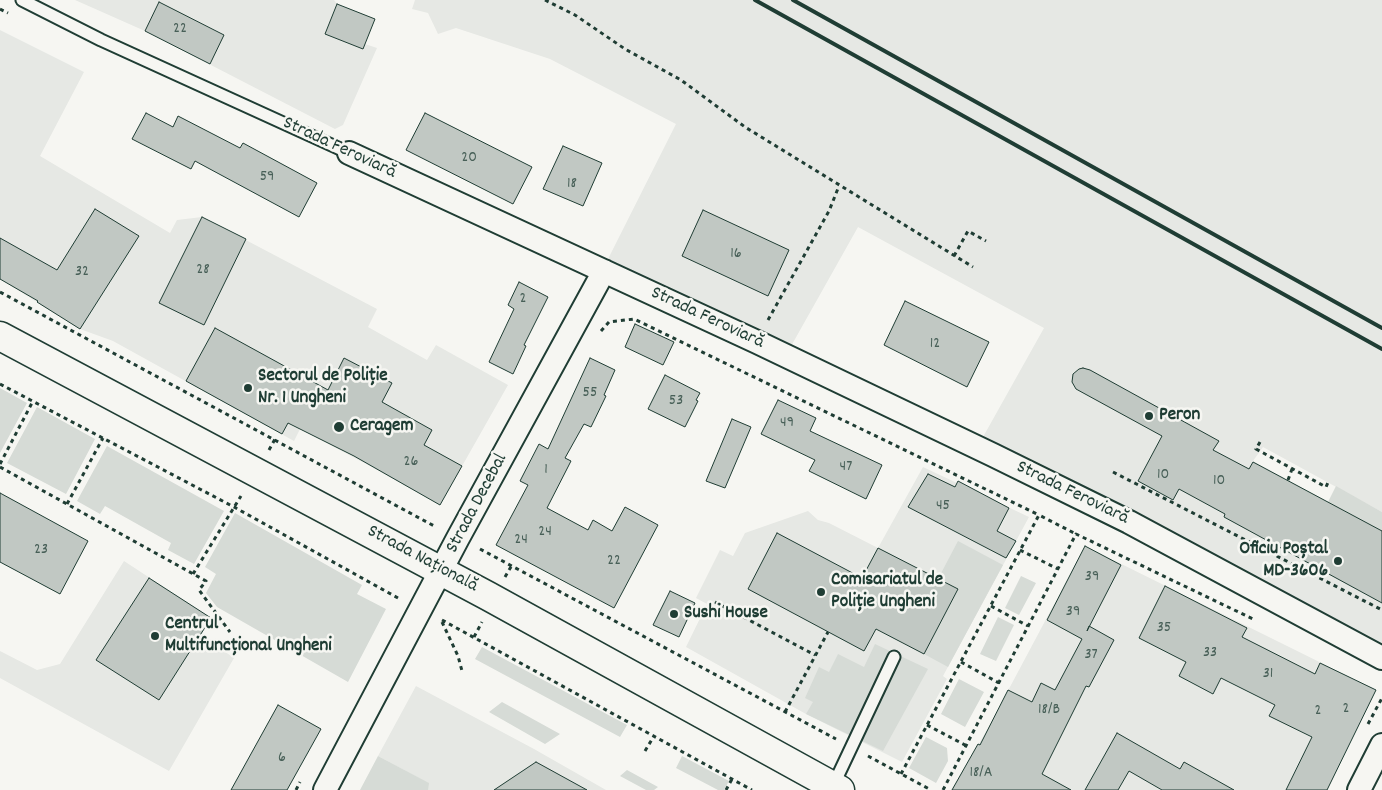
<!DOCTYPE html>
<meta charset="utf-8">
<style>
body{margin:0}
canvas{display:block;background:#f6f6f2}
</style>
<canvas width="1382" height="790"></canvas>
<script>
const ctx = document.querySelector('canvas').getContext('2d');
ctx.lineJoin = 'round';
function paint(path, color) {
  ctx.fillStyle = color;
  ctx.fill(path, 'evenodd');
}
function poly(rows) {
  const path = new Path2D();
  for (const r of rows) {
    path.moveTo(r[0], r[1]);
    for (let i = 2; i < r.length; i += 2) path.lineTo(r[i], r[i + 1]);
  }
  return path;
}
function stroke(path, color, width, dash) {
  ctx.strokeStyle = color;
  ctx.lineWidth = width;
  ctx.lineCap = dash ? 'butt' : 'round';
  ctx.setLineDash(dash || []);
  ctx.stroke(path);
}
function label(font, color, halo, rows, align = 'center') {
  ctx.font = font + ' Dekko,sans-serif';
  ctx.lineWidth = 5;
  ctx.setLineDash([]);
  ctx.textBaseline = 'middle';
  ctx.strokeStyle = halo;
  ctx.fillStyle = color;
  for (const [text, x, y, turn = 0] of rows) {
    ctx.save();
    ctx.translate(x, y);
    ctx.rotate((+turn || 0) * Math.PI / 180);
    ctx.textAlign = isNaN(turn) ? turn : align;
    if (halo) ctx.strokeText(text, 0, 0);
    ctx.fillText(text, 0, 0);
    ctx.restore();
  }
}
paint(poly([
 [75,0,334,0,337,4,375,19,365,44,377,48,343,125,335,129,145,31],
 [415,0,1382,0,1382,512,1263,447,1253,461,1382,531,1382,644,983,437,1044,328,858,227,790,348,608,259,676,124,550,59,456,28,438,34,428,13,412,9],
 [0,30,84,72,40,156,170,233,177,220,202,217,377,309,368,327,427,360,436,345,508,385,440,505,368,465,300,429,294,441,113,341,80,329,0,279],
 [923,467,1029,517,943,676,947,679,902,762,806,714,686,647,707,604,696,598,720,550,733,556,745,533,808,511,818,520,829,523,878,548],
 [1085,546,1376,690,1327,790,951,790,986,732],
 [124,561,211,618,201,635,234,658,169,771,0,678,0,651,37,670,60,664],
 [416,686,534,749,606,790,428,790,428,783,378,756]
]), '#e6e8e4');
paint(poly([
 [0,388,27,403,0,453],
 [37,407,95,439,66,494,7,463],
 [107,446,224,511,194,564,168,550,171,543,105,506,100,514,77,501],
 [1336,486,1382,512,1382,531,1328,502],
 [235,513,362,585,357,594,386,609,348,682,217,607,206,593,216,574,205,567],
 [958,541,1003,565,948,667,924,654,958,590,938,579],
 [1021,576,1036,583,1019,615,1005,608],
 [998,617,1014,625,996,661,980,654],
 [875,644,928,669,883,751,806,714,813,702,805,698,819,667,829,672,838,654,864,667],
 [482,647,627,725,620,737,475,659],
 [959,679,984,692,965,727,941,714],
 [502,702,560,734,545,744,489,712],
 [926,737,947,748,948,761,936,783,909,768],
 [378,756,429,783,428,790,360,790],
 [682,756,729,781,724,790,718,790,676,768],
 [627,770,658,787,654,790,646,790,620,776]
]), '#d6dbd6');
const building = poly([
 [159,2,224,35,210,64,145,31,159,2],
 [337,4,375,19,363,49,325,34,337,4],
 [146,113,173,127,178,116,240,148,243,143,317,183,299,217,195,161,191,169,132,139,146,113],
 [425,113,532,167,513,204,406,150,425,113],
 [563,146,602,163,583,206,543,189,563,146],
 [95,209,139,236,80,329,37,302,38,301,0,279,0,238,57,270,95,209],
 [703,210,789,250,768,296,682,256,703,210],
 [202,217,246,239,204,325,159,303,202,217],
 [519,282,548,297,524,345,526,346,513,374,489,362,514,309,508,305,519,282],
 [905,301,989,342,967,387,884,345,905,301],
 [635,324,674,342,663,365,625,347,635,324],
 [215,328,328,390,344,358,392,383,382,402,432,430,424,445,462,466,440,505,354,456,288,423,282,434,186,381,215,328],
 [590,358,615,370,604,395,606,396,591,427,584,424,565,458,571,461,547,508,588,530,593,520,612,531,625,507,658,525,614,608,496,545,528,485,520,481,539,444,548,449,590,358],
 [1083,368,1090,370,1219,441,1213,450,1249,469,1253,462,1382,531,1382,603,1224,517,1225,514,1179,489,1173,500,1138,481,1162,436,1076,389,1072,382,1073,374,1079,369,1083,368],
 [665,375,700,393,696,400,698,401,685,427,648,409,665,375],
 [778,400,816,418,810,431,882,465,866,499,809,471,815,460,761,434,778,400],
 [732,419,751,427,725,488,706,481,732,419],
 [928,474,955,487,958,481,1009,508,997,531,1016,541,1006,558,908,507,928,474],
 [0,493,88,541,60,594,0,562,0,493],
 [777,533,862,578,878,548,958,589,924,654,876,629,864,651,748,589,777,533],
 [1085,546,1121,565,1087,631,1089,626,1114,640,1089,687,1086,686,1042,774,1071,790,952,790,978,744,980,745,1008,690,1032,702,1041,683,1055,690,1082,639,1047,620,1085,546],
 [149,578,211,618,159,700,96,660,149,578],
 [1165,586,1247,628,1242,637,1315,674,1320,663,1376,690,1327,790,1286,790,1312,737,1269,716,1275,705,1221,678,1213,694,1179,676,1186,662,1139,638,1165,586],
 [670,591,695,603,679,637,653,625,670,591],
 [278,705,321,729,287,790,231,790,278,705],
 [1117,733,1180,769,1184,762,1234,790,1162,790,1129,771,1118,790,1085,790,1117,733],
 [536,762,587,790,494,790,536,762]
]);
paint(building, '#c1c8c3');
stroke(building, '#1f3d34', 1);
const service = poly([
 [22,0,101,40,349,153],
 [833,786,894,657]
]);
const minor = poly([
 [349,153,757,342,993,455,1129,522,1382,658],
 [325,790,458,538,604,271],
 [1359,790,1382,745]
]);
const tertiary = poly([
 [0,336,488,596,840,790]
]);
stroke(service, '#1f3d34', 15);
stroke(minor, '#1f3d34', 26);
stroke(tertiary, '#1f3d34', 31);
stroke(poly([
 [545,0,575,15,625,49,681,80,745,127,973,267],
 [0,9,8,13],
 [954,256,968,231,986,241],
 [0,292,436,527],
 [768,320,829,211,839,186],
 [601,331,609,322,634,319,1039,515],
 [0,384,234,507,398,598],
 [1260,442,1256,449,1326,487,1329,480],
 [269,450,275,439],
 [0,464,33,401],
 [0,467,206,581,199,590,230,632],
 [1113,472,1382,610],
 [1288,480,1292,469],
 [67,504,103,438],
 [480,549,836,739],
 [1020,550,1058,569],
 [193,574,241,496],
 [505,577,512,565],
 [715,602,815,655],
 [991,606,1028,626],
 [442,620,752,790],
 [442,622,458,656,462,671],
 [474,637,482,622],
 [961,662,999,683],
 [785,712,828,632],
 [1368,724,1382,698],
 [927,725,965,745],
 [645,751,654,736],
 [868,756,931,790],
 [901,774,1039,515,1076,534],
 [296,790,300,782],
 [726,790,732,779],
 [943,790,1076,534,1253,619]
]), '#1f3d34', 3, [4, 4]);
stroke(service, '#f6f6f2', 11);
stroke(minor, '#f6f6f2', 22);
stroke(tertiary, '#f6f6f2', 28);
stroke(poly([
 [755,0,1382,349],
 [793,0,1382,328]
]), '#1f3d34', 4);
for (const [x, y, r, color] of [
 [248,388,5,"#1f3d34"],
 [1149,416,5,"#1f3d34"],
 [339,427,6,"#1f3d34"],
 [1338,561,5,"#1f3d34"],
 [821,592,5,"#1f3d34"],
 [674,614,5,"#1f3d34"],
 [155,636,5,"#1f3d34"]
]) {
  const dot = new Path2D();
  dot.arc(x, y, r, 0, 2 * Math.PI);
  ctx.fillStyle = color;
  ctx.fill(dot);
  stroke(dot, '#f6f6f2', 2);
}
label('16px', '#486058', null, [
 ["22",180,30],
 ["20",469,159],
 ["59",267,178],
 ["18",572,185],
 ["16",736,255],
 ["28",203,271],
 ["32",82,273],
 ["2",523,300],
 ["12",935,345],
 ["55",590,394],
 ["53",676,402],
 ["49",787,424],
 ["26",411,463],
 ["47",846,468],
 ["1",546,471],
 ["10",1163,476],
 ["10",1219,482],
 ["45",943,507],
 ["24",545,533],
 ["24",521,541],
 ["23",41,551],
 ["22",614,562],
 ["39",1092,578],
 ["39",1073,613],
 ["35",1164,629],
 ["33",1210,654],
 ["37",1091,656],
 ["31",1268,675],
 ["2",1346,710],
 ["18/B",1049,711],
 ["2",1318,712],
 ["6",282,759],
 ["18/A",981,774]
]);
label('19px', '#1f3d34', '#f6f6f2', [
 ["Strada Feroviară",339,149,25],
 ["Strada Feroviară",707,319,25],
 ["Strada Feroviară",1072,494,26],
 ["Strada Decebal",478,504,-62],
 ["Strada Națională",422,560,28]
]);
label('bold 19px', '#1f3d34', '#f6f6f2', [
 ["Sectorul de Poliție",258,377],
 ["Nr. 1 Ungheni",258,399],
 ["Peron",1159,416],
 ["Ceragem",350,427],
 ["Oficiu Poștal",1328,550,"right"],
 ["MD-3606",1328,572,"right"],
 ["Comisariatul de",831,581],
 ["Poliție Ungheni",831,603],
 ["Sushi House",684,614],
 ["Centrul",165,625],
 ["Multifuncțional Ungheni",165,647]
], 'left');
</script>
